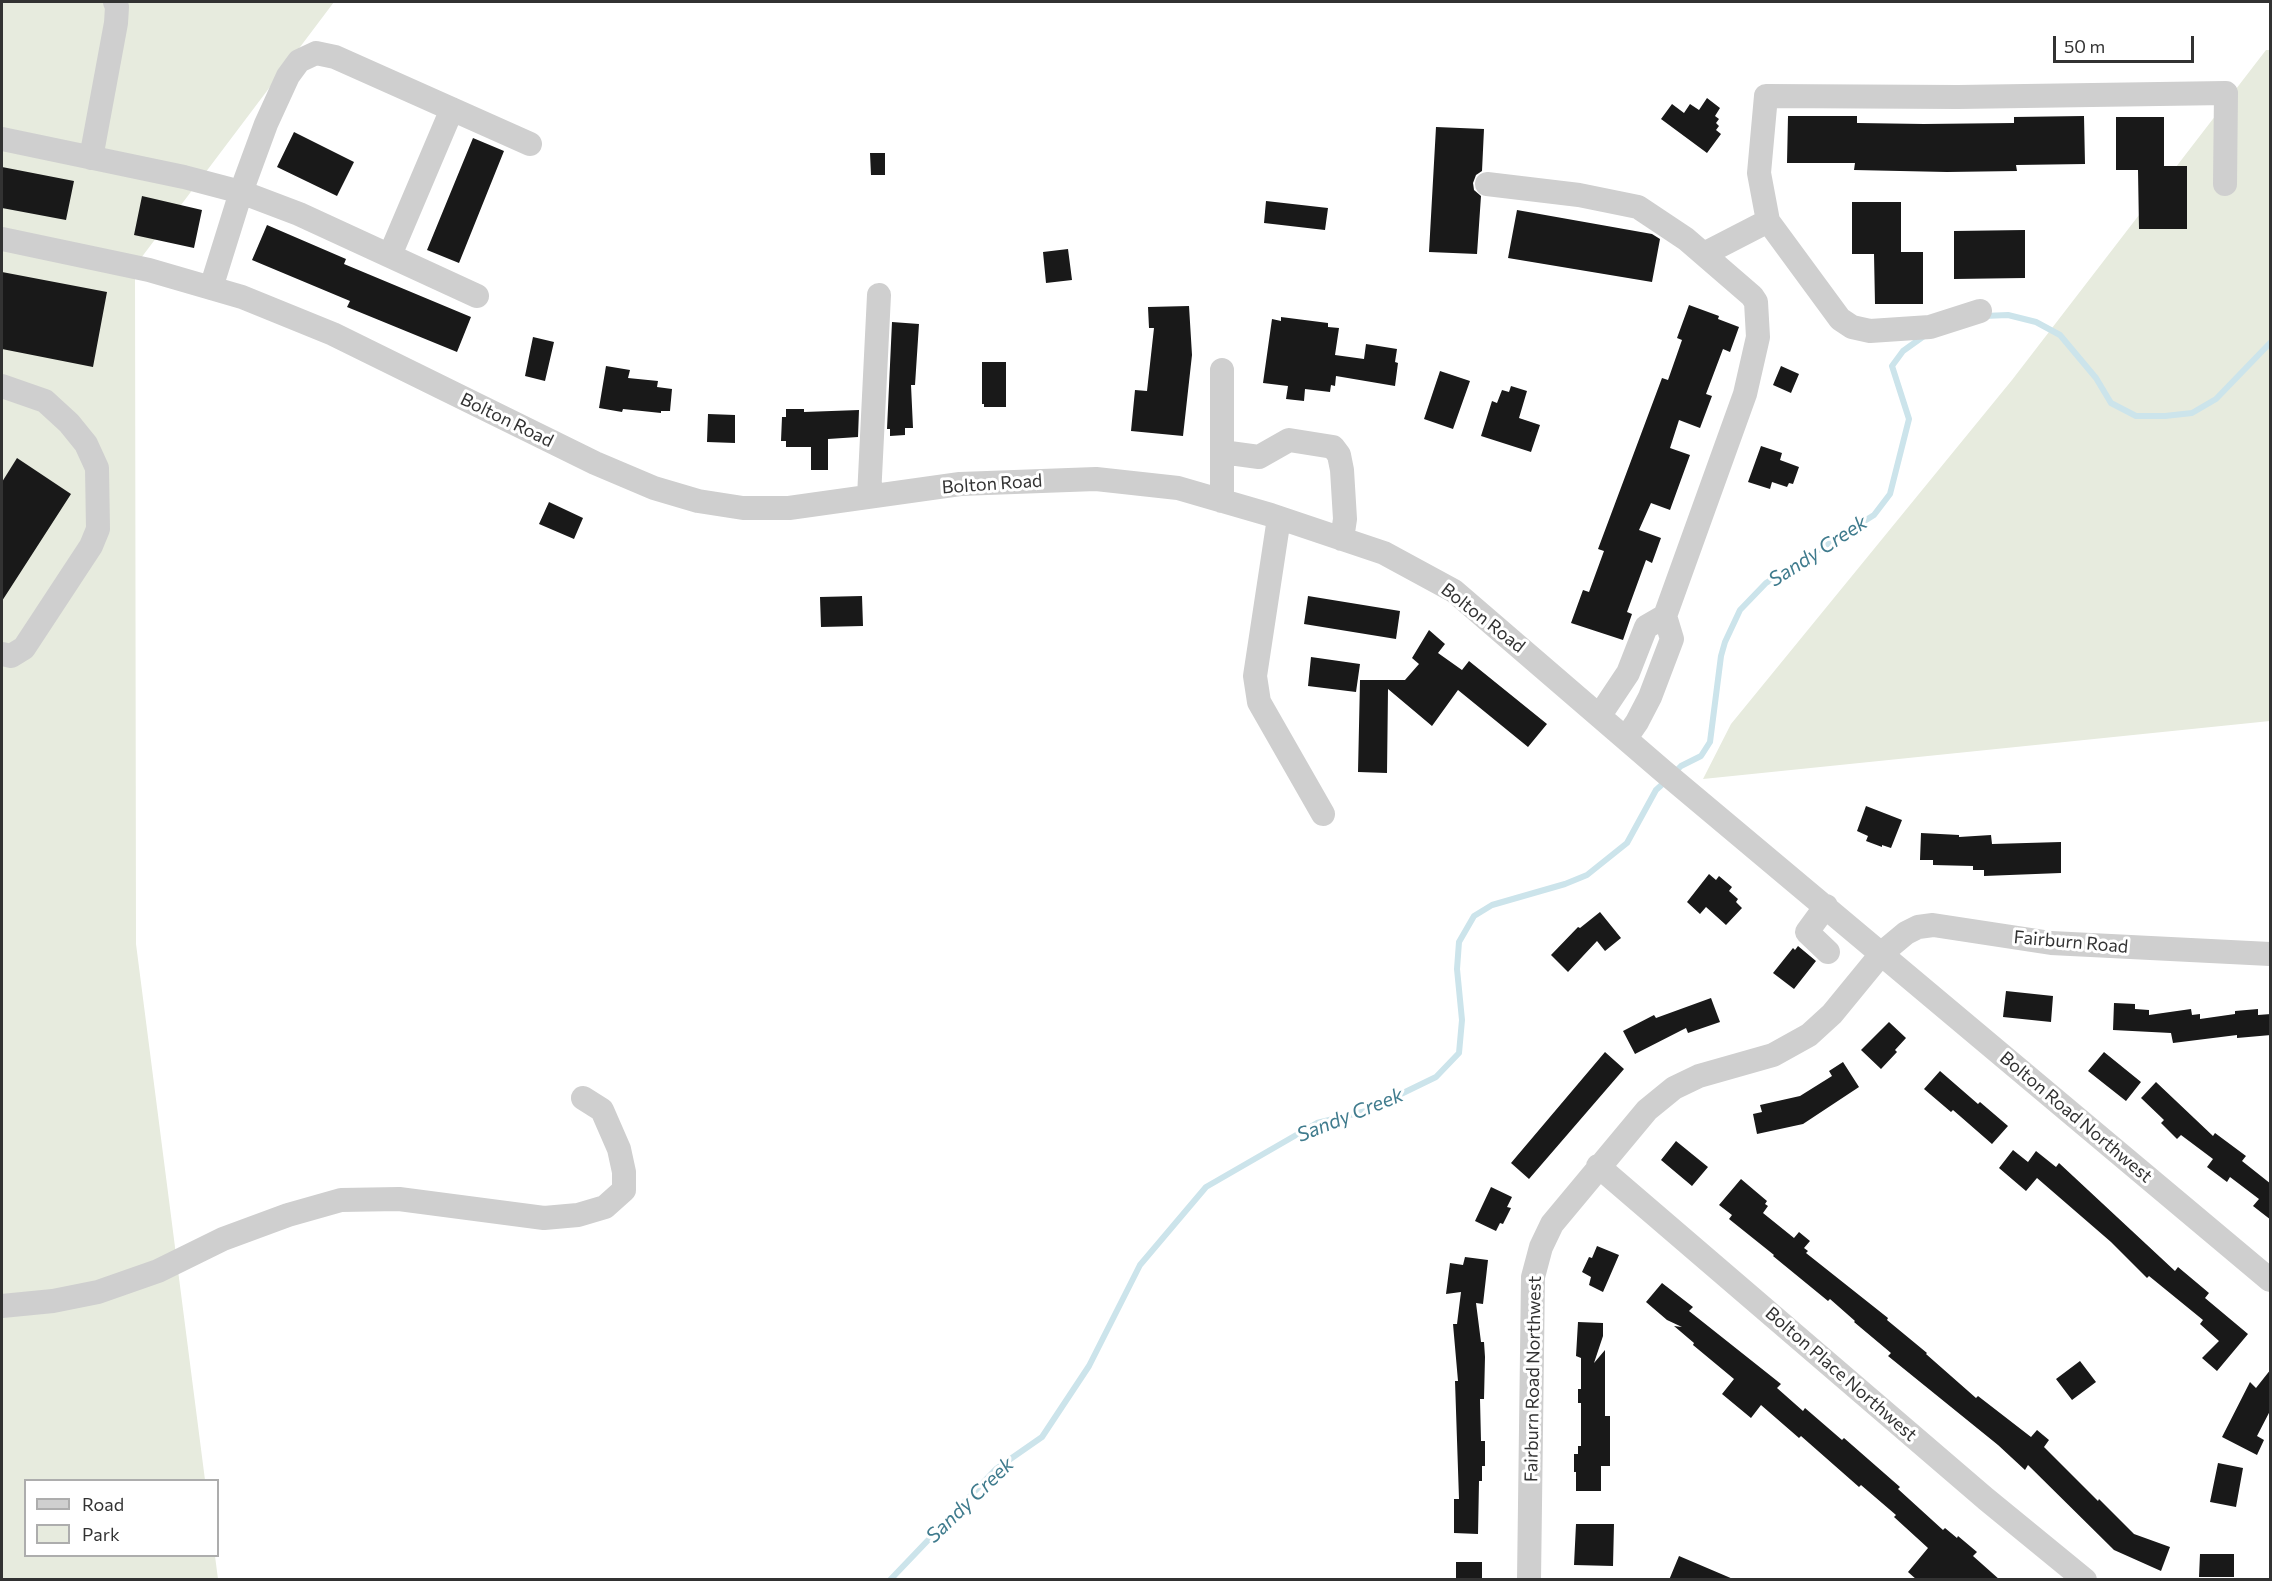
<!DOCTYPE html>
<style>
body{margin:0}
#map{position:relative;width:2272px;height:1581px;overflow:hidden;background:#fff;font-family:Commissioner,sans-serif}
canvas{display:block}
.frame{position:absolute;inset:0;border:3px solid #323232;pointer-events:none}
.legend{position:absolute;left:24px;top:1479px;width:195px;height:78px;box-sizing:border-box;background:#fff;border:2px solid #adadad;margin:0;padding:8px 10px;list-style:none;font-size:18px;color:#323232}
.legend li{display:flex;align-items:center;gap:12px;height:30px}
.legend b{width:30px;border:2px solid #adadad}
.scale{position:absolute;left:2053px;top:36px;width:141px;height:27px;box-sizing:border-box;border:3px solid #323232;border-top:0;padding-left:8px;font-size:18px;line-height:21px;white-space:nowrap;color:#323232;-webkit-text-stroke:4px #fff;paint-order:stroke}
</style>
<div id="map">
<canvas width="2272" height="1581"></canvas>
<div class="frame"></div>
<ul class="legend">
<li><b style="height:8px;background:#cfcfcf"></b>Road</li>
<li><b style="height:16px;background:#e7ebde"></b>Park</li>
</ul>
<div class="scale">50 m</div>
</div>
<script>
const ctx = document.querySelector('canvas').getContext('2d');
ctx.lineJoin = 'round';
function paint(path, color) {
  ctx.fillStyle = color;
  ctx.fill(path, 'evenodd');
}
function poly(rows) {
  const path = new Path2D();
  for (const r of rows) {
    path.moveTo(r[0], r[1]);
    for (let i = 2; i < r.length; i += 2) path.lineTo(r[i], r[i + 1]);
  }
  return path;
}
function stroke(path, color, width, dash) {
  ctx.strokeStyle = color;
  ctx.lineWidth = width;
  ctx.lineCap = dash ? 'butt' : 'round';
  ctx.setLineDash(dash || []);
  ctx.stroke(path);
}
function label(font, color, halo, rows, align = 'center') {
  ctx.font = font + ' Commissioner,sans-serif';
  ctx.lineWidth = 6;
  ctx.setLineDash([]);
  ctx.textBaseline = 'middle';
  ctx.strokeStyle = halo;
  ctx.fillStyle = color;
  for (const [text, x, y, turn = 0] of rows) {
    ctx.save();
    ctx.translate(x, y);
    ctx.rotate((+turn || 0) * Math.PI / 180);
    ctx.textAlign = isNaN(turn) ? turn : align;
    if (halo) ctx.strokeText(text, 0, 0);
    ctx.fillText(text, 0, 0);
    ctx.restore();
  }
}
paint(poly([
 [2,2,334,2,135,266,136,944,205,1480,26,1480,26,1556,215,1556,218,1579,2,1580],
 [2266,50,2270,50,2270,721,1703,779,1731,724,2012,380]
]), '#e7ebde');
stroke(poly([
 [1984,316,2008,315,2036,322,2060,335,2096,378,2111,403,2136,416,2165,416,2192,413,2216,399,2270,343],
 [1674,773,1681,766,1701,756,1710,742,1721,656,1725,642,1740,610,1766,583,1874,515,1890,494,1909,419,1892,366,1903,351,1924,336],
 [890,1580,996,1469,1042,1437,1089,1366,1140,1265,1206,1187,1317,1123,1366,1111,1436,1077,1459,1053,1462,1020,1457,969,1459,942,1474,916,1492,905,1565,884,1587,875,1627,843,1656,790,1667,780]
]), '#cce4eb', 6);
paint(poly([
 [1707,98,1720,108,1715,116,1719,119,1716,123,1719,126,1716,130,1721,134,1707,153,1661,119,1672,104,1684,113,1690,104,1699,110],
 [1788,116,1857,116,1857,123,1924,124,2014,123,2014,117,2084,116,2085,164,2016,165,2017,171,1947,172,1854,170,1855,163,1787,163],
 [2116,117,2164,117,2164,166,2187,166,2187,229,2139,229,2138,170,2116,170],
 [1436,127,1484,129,1482,171,1476,175,1473,183,1474,190,1481,196,1477,254,1429,252],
 [294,132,354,162,337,196,277,167],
 [473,138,504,151,459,263,427,250],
 [870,153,885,153,885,175,871,175],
 [2,167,74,181,66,220,2,208],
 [142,196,202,210,194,248,134,235],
 [1266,201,1328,208,1325,230,1264,223],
 [1852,202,1901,202,1901,252,1923,252,1923,304,1875,304,1874,254,1852,254],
 [1517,210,1652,234,1660,239,1652,282,1508,258],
 [267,225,346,259,344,264,471,317,457,352,347,307,350,301,252,260],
 [2025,230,2025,278,1954,279,1954,231],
 [1068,249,1072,280,1046,283,1043,252],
 [2,272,107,292,93,367,2,349],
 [1689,305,1719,316,1718,319,1739,327,1730,352,1723,349,1706,394,1712,396,1700,428,1679,420,1670,448,1690,455,1670,510,1651,503,1639,530,1661,538,1652,563,1646,560,1627,612,1632,614,1623,640,1571,623,1583,590,1589,592,1604,551,1598,549,1662,378,1668,380,1682,340,1677,338],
 [1189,306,1192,355,1183,436,1131,431,1135,390,1147,391,1154,328,1149,328,1148,307],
 [1281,317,1328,323,1328,327,1339,328,1335,355,1364,359,1366,344,1397,349,1395,362,1398,363,1395,386,1336,376,1335,386,1331,385,1330,392,1305,389,1304,401,1286,399,1288,386,1263,383,1272,319,1281,321],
 [892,322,919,324,915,385,911,385,913,428,905,428,905,435,890,436,890,429,887,429],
 [533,337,554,342,545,381,525,376],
 [982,362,1006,362,1006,407,984,407,984,404,982,404],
 [606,366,630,370,628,378,658,381,657,387,672,389,670,411,661,411,661,413,623,409,622,412,599,408],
 [1781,366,1799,374,1791,393,1773,385],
 [1440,371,1470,381,1453,429,1424,419],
 [1511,386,1527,391,1519,418,1540,425,1531,452,1481,436,1492,401,1497,403,1502,390,1509,392],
 [786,409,804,409,804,412,859,410,858,437,828,439,828,470,811,470,811,447,786,447,786,441,781,441,782,417,786,417],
 [708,414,735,415,735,443,707,442],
 [1761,446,1782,453,1780,460,1799,467,1793,484,1789,483,1787,487,1772,482,1770,489,1748,482],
 [17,458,71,494,2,601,2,482],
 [549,502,583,518,574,539,539,524],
 [862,596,863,626,821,627,820,597],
 [1308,596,1400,611,1396,639,1304,624],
 [1429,630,1445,644,1438,653,1462,670,1469,661,1547,724,1528,747,1458,690,1432,726,1388,689,1387,773,1358,772,1360,680,1405,680,1419,664,1412,658],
 [1311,657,1360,664,1356,692,1308,686],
 [1866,806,1902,820,1891,848,1882,845,1882,847,1866,841,1868,836,1857,831],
 [1921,833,1959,835,1959,837,1991,835,1992,844,2061,842,2061,873,1984,876,1984,870,1973,870,1973,866,1933,865,1933,860,1920,860],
 [1709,874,1716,880,1719,876,1732,887,1729,891,1738,899,1736,902,1742,908,1726,925,1706,907,1700,914,1687,902],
 [1600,912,1621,938,1605,951,1597,941,1568,972,1551,955,1578,927,1580,928],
 [1798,946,1816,961,1794,989,1773,973,1793,948,1795,950],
 [2006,991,2053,996,2051,1022,2003,1017],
 [1711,998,1720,1022,1688,1033,1686,1028,1635,1054,1623,1031,1654,1015,1656,1018],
 [2114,1003,2135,1004,2135,1009,2149,1010,2149,1015,2191,1009,2192,1015,2200,1014,2200,1019,2235,1014,2235,1011,2258,1009,2258,1015,2271,1014,2271,1035,2237,1038,2237,1035,2173,1043,2171,1033,2113,1030],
 [1889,1022,1906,1038,1895,1050,1897,1052,1881,1069,1861,1050],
 [1605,1052,1624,1069,1529,1179,1511,1163],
 [2104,1052,2141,1082,2126,1101,2088,1071],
 [1843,1062,1859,1087,1803,1124,1757,1134,1753,1114,1762,1112,1760,1105,1800,1096,1832,1076,1829,1071],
 [1940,1071,1978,1104,1980,1102,2008,1126,1992,1144,1953,1110,1951,1112,1924,1089],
 [2156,1082,2213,1136,2215,1133,2246,1156,2242,1161,2271,1184,2271,1220,2253,1206,2259,1199,2230,1177,2227,1182,2207,1167,2213,1159,2181,1135,2177,1139,2161,1123,2164,1120,2141,1098],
 [1676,1141,1708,1167,1692,1186,1661,1160],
 [2013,1150,2028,1162,2036,1151,2056,1167,2059,1163,2175,1271,2178,1267,2209,1293,2205,1298,2248,1334,2217,1371,2202,1358,2219,1341,2200,1324,2203,1320,2149,1276,2147,1278,2111,1242,2037,1178,2026,1191,1999,1168],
 [1741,1179,1767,1201,1765,1204,1768,1206,1763,1213,1794,1238,1799,1232,1810,1241,1804,1248,1808,1251,1806,1253,1888,1318,1887,1320,1927,1353,1926,1354,1976,1398,1978,1396,2031,1437,2037,1430,2049,1440,2044,1447,2098,1501,2099,1499,2134,1534,2170,1547,2161,1571,2114,1550,2028,1465,2025,1470,1998,1445,1888,1356,1891,1353,1854,1322,1855,1321,1830,1299,1828,1301,1773,1256,1774,1255,1729,1219,1732,1215,1719,1205],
 [1491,1187,1512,1197,1507,1207,1511,1208,1503,1224,1500,1223,1496,1231,1475,1221],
 [1597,1246,1619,1255,1603,1292,1589,1285,1591,1277,1582,1272,1589,1257,1592,1258],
 [1465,1257,1488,1260,1483,1304,1476,1303,1481,1342,1484,1342,1485,1357,1484,1399,1480,1399,1481,1441,1485,1441,1485,1466,1482,1466,1482,1481,1479,1481,1478,1534,1454,1533,1454,1499,1459,1499,1455,1381,1458,1381,1453,1324,1457,1324,1461,1292,1446,1294,1450,1263,1463,1265],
 [1662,1283,1693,1307,1689,1311,1781,1384,1777,1388,1803,1411,1805,1408,1842,1440,1844,1438,1900,1487,1898,1489,1943,1530,1945,1528,1957,1538,1958,1536,1977,1552,1973,1556,2000,1580,1917,1580,1908,1572,1928,1548,1894,1517,1896,1515,1861,1485,1859,1487,1801,1436,1799,1438,1761,1405,1751,1418,1722,1394,1734,1379,1693,1345,1694,1343,1674,1326,1682,1327,1667,1320,1646,1302],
 [1578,1322,1603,1323,1603,1336,1594,1363,1605,1350,1605,1416,1610,1416,1610,1466,1601,1466,1601,1491,1576,1491,1576,1472,1574,1472,1574,1454,1578,1454,1578,1446,1581,1446,1581,1403,1578,1403,1578,1389,1581,1389,1581,1358,1576,1356],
 [2080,1361,2096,1382,2072,1400,2056,1379],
 [2271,1369,2271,1409,2257,1436,2264,1440,2257,1455,2222,1437,2250,1382,2256,1388],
 [2218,1463,2243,1468,2236,1507,2210,1502],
 [1576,1524,1614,1524,1613,1566,1574,1565],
 [2200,1554,2234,1554,2234,1577,2199,1577],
 [1679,1556,1733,1579,1733,1580,1669,1580],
 [1456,1562,1482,1562,1482,1580,1456,1580]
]), '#191919');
stroke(poly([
 [2,139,184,177,241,192,299,214,477,296],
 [91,158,116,23,117,7,115,2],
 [1487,184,1579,195,1638,207,1686,239,1752,296,1756,302,1758,337,1745,394,1665,616,1672,639,1650,697,1637,722,1626,738],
 [2,239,149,270,242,297,333,334,595,463,654,488,698,501,743,508,789,508,960,484,1096,479,1178,488,1271,515,1384,553,1454,591,1663,771,2270,1280],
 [1704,254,1768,221],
 [390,255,452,109],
 [211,288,241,192,266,124,288,76,299,61,316,53,335,57,530,144],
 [1980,311,1930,327,1870,331,1852,327,1840,319,1768,221,1759,173,1766,96,1958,97,2226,93,2225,184],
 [2,386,45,401,69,423,86,444,97,468,98,529,91,546,24,648,11,656,2,654],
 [1222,452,1259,457,1289,440,1333,447,1339,455,1342,470,1345,519,1342,539],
 [869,497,879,295],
 [1222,501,1222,370],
 [1279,518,1255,676,1259,702,1323,814],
 [1600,715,1628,673,1646,627,1665,616],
 [1826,906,1807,932,1828,952],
 [1598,1166,1986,1499,2085,1580],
 [2,1306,53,1301,98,1292,158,1271,223,1239,288,1215,341,1200,399,1199,544,1218,578,1215,605,1207,624,1190,624,1172,619,1149,602,1110,583,1098],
 [1529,1580,1533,1277,1541,1247,1552,1224,1647,1110,1674,1088,1699,1076,1773,1055,1809,1035,1832,1014,1882,953,1906,933,1918,927,1933,925,2051,943,2270,954]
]), '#cfcfcf', 24);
label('18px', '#323232', '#fff', [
 ["Bolton Road",507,420,26],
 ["Bolton Road",992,484,-4],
 ["Bolton Road",1483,618,38],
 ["Fairburn Road",2071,942,5],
 ["Bolton Road Northwest",2076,1117,40],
 ["Bolton Place Northwest",1841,1374,41],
 ["Fairburn Road Northwest",1533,1379,-89]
]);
label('italic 20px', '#3f7b8d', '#fff', [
 ["Sandy Creek",1818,551,-33],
 ["Sandy Creek",1350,1115,-22],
 ["Sandy Creek",970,1500,-44]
]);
</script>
